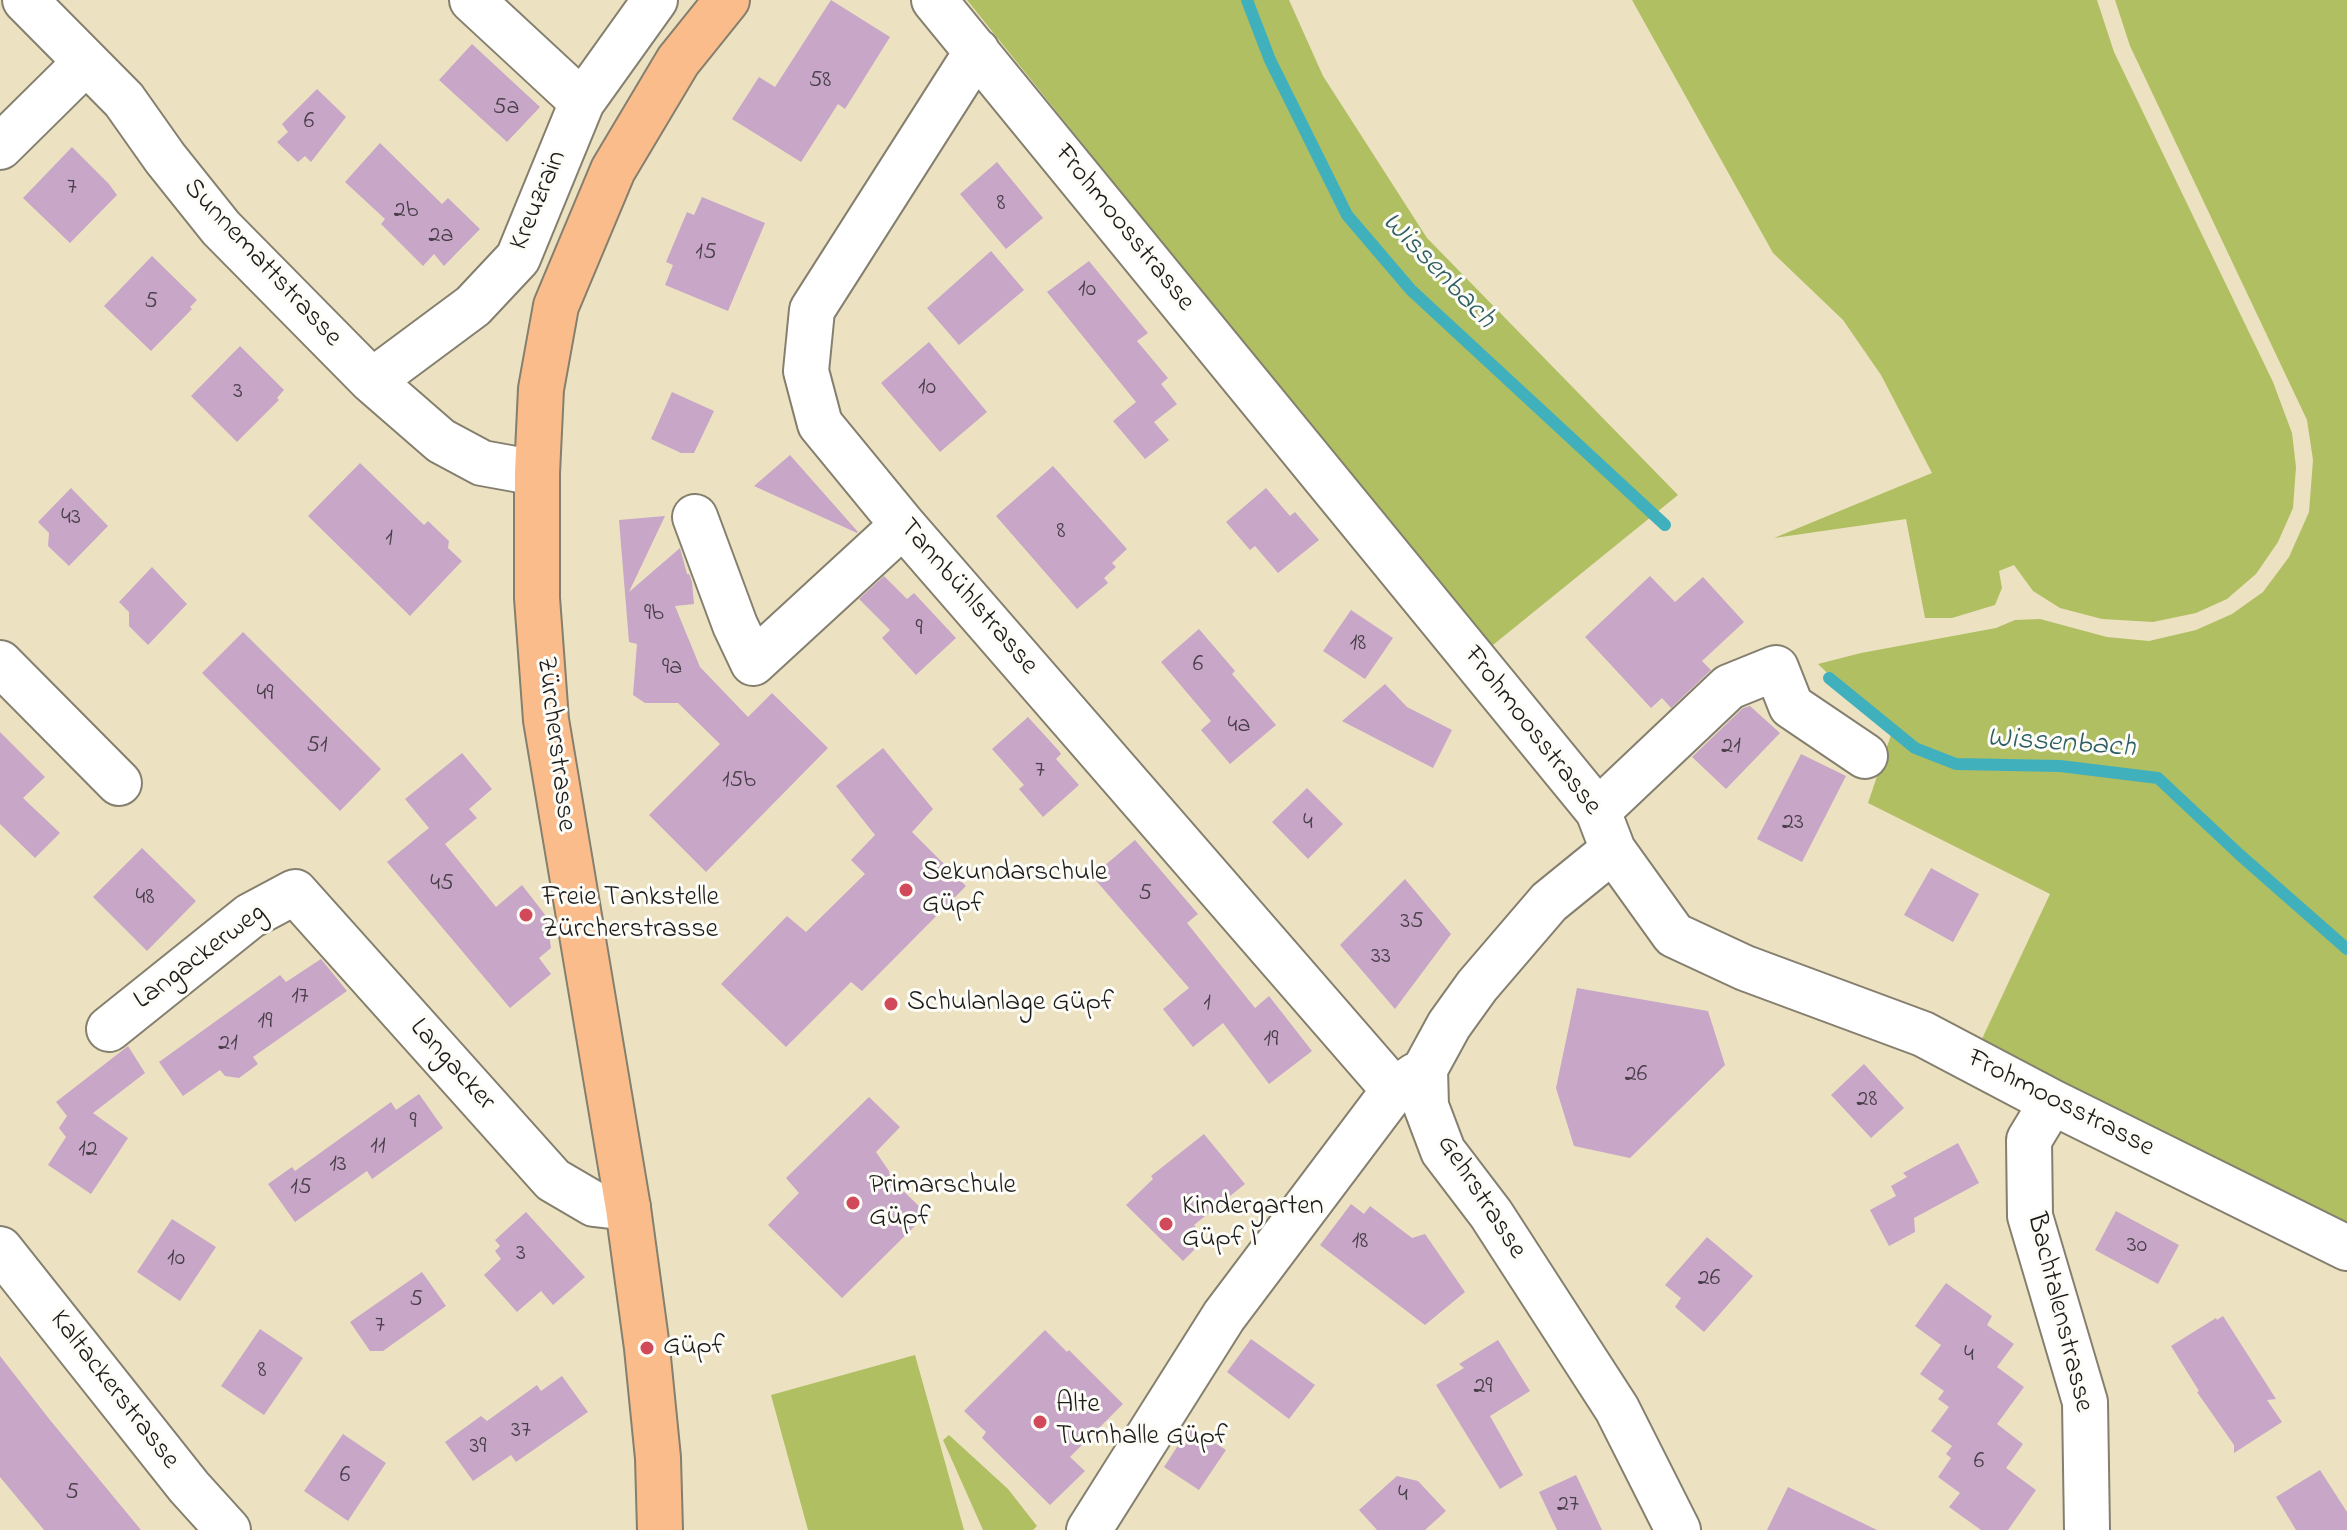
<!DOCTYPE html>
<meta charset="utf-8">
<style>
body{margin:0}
canvas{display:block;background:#ece2c1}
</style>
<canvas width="2347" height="1530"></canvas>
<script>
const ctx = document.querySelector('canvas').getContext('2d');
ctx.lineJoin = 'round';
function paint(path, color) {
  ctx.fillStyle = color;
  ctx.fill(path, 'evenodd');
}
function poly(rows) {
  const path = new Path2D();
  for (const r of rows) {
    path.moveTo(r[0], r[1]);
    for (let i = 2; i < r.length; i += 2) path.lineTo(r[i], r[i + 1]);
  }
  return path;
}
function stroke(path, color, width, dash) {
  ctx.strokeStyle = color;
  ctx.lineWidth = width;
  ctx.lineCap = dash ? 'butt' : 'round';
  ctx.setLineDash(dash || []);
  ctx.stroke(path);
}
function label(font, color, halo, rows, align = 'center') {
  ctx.font = font + ' "Indie Flower",sans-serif';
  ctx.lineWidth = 6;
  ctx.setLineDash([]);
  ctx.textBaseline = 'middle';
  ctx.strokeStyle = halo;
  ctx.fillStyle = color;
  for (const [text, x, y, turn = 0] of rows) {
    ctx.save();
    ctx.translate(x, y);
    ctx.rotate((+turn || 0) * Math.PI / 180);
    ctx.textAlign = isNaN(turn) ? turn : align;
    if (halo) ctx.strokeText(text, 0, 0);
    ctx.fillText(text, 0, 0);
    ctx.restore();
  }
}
paint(poly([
 [967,0,1289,0,1323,76,1427,238,1678,495,1488,649],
 [1632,0,2097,0,2114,52,2273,382,2292,433,2296,467,2293,508,2278,542,2256,574,2227,599,2196,613,2153,622,2102,619,2060,608,2033,591,2014,565,1999,571,2002,588,1995,605,1952,618,1925,618,1906,519,1774,538,1932,473,1881,375,1843,320,1773,253],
 [2115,0,2347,0,2347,1229,1981,1041,2050,894,1868,803,1891,735,1818,664,1861,653,1996,628,2015,620,2040,619,2107,637,2149,641,2196,630,2232,614,2263,592,2289,557,2309,512,2313,460,2307,420,2130,46],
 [915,1355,964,1530,808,1530,771,1395],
 [949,1435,1008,1489,1037,1526,1033,1530,983,1530,943,1440]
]), '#b0bf62');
stroke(poly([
 [1247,0,1270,60,1347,215,1411,290,1665,525],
 [1829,678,1915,748,1956,764,2060,766,2158,778,2240,855,2347,949]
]), '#41b0bd', 12);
paint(poly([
 [831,0,890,37,845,109,838,104,801,162,732,119,759,77,775,87],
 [472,44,540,107,507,142,439,80],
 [317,89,346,117,311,162,305,156,298,162,277,142,288,132,282,124],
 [380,143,442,204,448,198,480,229,444,266,434,254,423,266,381,224,385,219,345,182],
 [72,147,109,184,117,195,70,243,23,198],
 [997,162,1043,218,1006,249,960,194],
 [702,197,765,223,728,311,665,285,673,265,666,262,687,212,694,215],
 [991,251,1024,290,959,345,927,308],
 [152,256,197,300,190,307,192,309,151,351,104,306],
 [1089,261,1148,333,1137,341,1168,378,1161,384,1177,404,1154,422,1169,440,1145,459,1113,421,1136,402,1047,292],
 [929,342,987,412,940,452,881,383],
 [240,346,284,390,277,398,279,400,237,442,191,396],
 [672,392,714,411,694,453,681,453,651,439],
 [790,455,858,532,857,533,754,486],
 [360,463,424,525,428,521,449,541,448,548,462,561,410,616,308,516],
 [1053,466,1127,549,1112,563,1116,567,1104,578,1108,583,1077,609,996,516],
 [71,488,108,526,69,566,48,546,49,533,38,522],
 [1266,488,1290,516,1295,512,1319,540,1278,573,1255,546,1250,550,1226,522],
 [665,516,629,592,680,548,687,574,689,574,692,582,694,604,675,606,700,667,748,717,772,693,828,748,706,872,649,815,720,744,678,703,645,703,633,695,637,644,629,642,619,520],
 [152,567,187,604,148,645,129,626,129,612,119,602],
 [884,576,907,599,914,593,956,638,916,675,882,638,890,630,859,599],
 [1650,576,1675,602,1703,577,1744,622,1702,661,1711,670,1671,708,1662,698,1651,708,1585,637],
 [1351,610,1393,638,1365,679,1323,651],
 [1199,629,1235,671,1232,674,1276,725,1230,764,1201,730,1211,721,1161,662],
 [243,632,381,769,340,811,202,673],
 [1385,684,1407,707,1452,730,1433,768,1342,721],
 [1750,706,1780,733,1726,789,1692,757,1743,708],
 [1028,717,1059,751,1061,754,1056,759,1079,785,1043,817,1019,789,1024,785,992,749],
 [0,732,45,777,23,798,60,833,35,858,0,824],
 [883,748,933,809,912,832,966,886,862,991,851,982,786,1047,721,984,787,916,806,932,865,874,851,860,875,835,836,786],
 [462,753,492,789,469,809,477,818,445,844,496,907,522,885,546,916,551,948,539,958,551,974,510,1008,387,862,429,828,405,799],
 [1801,754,1846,776,1802,862,1757,839],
 [1307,788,1343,824,1308,859,1272,822],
 [1135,840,1198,914,1187,923,1255,1008,1269,996,1312,1051,1269,1084,1223,1023,1193,1047,1163,1009,1189,988,1092,876],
 [142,848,196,901,147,951,93,897],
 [1931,868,1979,894,1953,942,1904,915],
 [1405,879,1451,934,1395,1009,1340,945],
 [321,959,347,991,253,1057,258,1064,239,1078,225,1076,220,1070,183,1096,159,1062,280,975,286,982],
 [1577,988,1708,1011,1725,1065,1630,1158,1574,1146,1556,1088],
 [128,1046,145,1073,93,1113,128,1138,91,1194,48,1165,66,1137,59,1128,67,1116,56,1102],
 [1864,1064,1904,1108,1871,1138,1831,1095],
 [419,1094,443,1128,372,1179,367,1171,295,1222,268,1184,292,1167,295,1171,391,1102,396,1110],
 [869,1097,900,1127,876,1152,889,1171,890,1178,927,1214,842,1298,768,1225,799,1193,786,1178],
 [1204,1134,1245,1184,1194,1225,1205,1239,1183,1261,1126,1205,1153,1179,1151,1176],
 [1958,1143,1979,1183,1914,1218,1915,1232,1889,1246,1870,1210,1896,1196,1891,1186,1907,1177,1903,1173],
 [1351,1204,1364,1214,1370,1206,1412,1238,1425,1234,1465,1292,1425,1325,1320,1245],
 [2116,1211,2179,1245,2158,1284,2095,1250],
 [526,1212,585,1277,553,1305,541,1291,517,1312,484,1275,501,1259,495,1251,500,1246,495,1240],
 [172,1219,216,1247,180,1301,137,1272],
 [1707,1237,1753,1276,1704,1332,1675,1307,1681,1298,1665,1285],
 [422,1272,446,1306,383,1351,370,1351,350,1322],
 [1946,1283,1992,1316,1987,1325,2014,1344,1997,1367,2024,1387,1997,1424,2023,1444,2006,1468,2036,1490,2008,1530,1981,1530,1949,1507,1960,1493,1938,1477,1951,1458,1946,1454,1952,1446,1931,1431,1949,1407,1938,1399,1944,1391,1920,1374,1941,1345,1915,1326],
 [2223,1316,2276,1399,2267,1400,2282,1422,2234,1453,2234,1445,2197,1392,2199,1391,2171,1346,2216,1318,2217,1320],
 [260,1329,303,1358,264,1415,221,1386],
 [1045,1330,1067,1352,1069,1350,1123,1404,1070,1457,1085,1471,1050,1505,982,1438,986,1432,964,1411],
 [1251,1339,1315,1385,1289,1419,1227,1372],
 [1498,1340,1530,1391,1490,1416,1523,1475,1500,1489,1436,1385,1464,1368,1459,1364],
 [0,1356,50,1420,141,1530,44,1530,0,1477],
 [562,1376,588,1412,516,1462,511,1455,473,1481,445,1442,481,1416,487,1421,537,1385,541,1391],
 [1190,1427,1226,1450,1199,1490,1164,1467],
 [343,1434,386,1463,348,1521,304,1491],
 [2320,1470,2347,1512,2347,1530,2296,1530,2276,1497],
 [1576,1475,1602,1530,1557,1530,1539,1492],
 [1397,1476,1418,1481,1446,1511,1425,1530,1377,1530,1359,1510],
 [1788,1487,1877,1530,1767,1530]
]), '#c7a6c8');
const minor = poly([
 [25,0,124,100,165,158,221,228,372,381,441,441,482,463,537,473],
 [934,0,1598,811,1613,850,1674,935,1745,968,1923,1034,2052,1102,2347,1248],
 [977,51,812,310,806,371,820,424,903,525,1394,1090],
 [582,102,655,0],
 [0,147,86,62],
 [372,381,473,306,518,258,582,102,472,0],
 [695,517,735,625,753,663,903,525],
 [0,663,119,783],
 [1598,811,1729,687,1776,668,1791,706,1865,756],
 [1613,850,1549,902,1477,986,1449,1025,1425,1069,1426,1106,1443,1151,1491,1214,1617,1409,1678,1530],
 [109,1029,250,916,295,892,553,1180,594,1204,628,1208],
 [2052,1102,2029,1140,2030,1216,2085,1402,2087,1530],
 [0,1249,189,1487,228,1530],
 [1089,1530,1224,1316,1394,1090,1416,1075]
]);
const major = poly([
 [660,1530,658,1458,647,1348,628,1208,546,720,537,598,537,473,541,389,556,306,613,170,678,61,727,0]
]);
stroke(minor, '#847f6e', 48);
stroke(major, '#847f6e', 48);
stroke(minor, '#fff', 44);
stroke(major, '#fabc8b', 44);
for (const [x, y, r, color] of [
 [906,890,8,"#d1495b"],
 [526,915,8,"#d1495b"],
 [891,1004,8,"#d1495b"],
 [853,1203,8,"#d1495b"],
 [1166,1224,8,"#d1495b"],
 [647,1348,8,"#d1495b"],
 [1040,1422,8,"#d1495b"]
]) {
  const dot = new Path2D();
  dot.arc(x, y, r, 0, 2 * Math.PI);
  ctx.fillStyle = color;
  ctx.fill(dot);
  stroke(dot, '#fdfcf7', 3);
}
label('24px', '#473e47', null, [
 ["58",820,82],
 ["5a",506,109],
 ["6",309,123],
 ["7",72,189],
 ["8",1001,205],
 ["2b",406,212],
 ["2a",441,237],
 ["15",706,254],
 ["10",1087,291],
 ["5",151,303],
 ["10",927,389],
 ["3",238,393],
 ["43",71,519],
 ["8",1061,533],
 ["1",389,540],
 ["9b",654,615],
 ["9",919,630],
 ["18",1358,645],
 ["6",1198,666],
 ["9a",672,669],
 ["49",265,695],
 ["4a",1239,727],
 ["51",317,747],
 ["21",1731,748],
 ["7",1040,772],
 ["15b",739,782],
 ["4",1308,824],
 ["23",1793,824],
 ["45",442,885],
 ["5",1145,895],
 ["48",145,899],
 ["35",1412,923],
 ["33",1381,958],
 ["17",300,998],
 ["1",1207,1005],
 ["19",265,1023],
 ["19",1271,1041],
 ["21",228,1045],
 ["26",1636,1076],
 ["28",1867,1101],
 ["9",413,1123],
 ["11",378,1148],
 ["12",88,1151],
 ["13",338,1166],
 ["15",301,1189],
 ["18",1360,1243],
 ["30",2137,1247],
 ["3",521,1255],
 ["10",176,1260],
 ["26",1709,1280],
 ["5",416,1301],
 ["7",380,1327],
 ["4",1969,1356],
 ["8",262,1372],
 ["29",1483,1388],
 ["37",521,1432],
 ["39",478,1448],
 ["6",1979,1463],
 ["6",345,1477],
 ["5",72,1494],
 ["4",1403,1496],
 ["27",1568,1506]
]);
label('28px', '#1c1c1c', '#fdfcf7', [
 ["Kreuzrain",540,201,-67],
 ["Frohmoosstrasse",1123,229,51],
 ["Sunnemattstrasse",261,264,47],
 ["Tannbühlstrasse",967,598,49],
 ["Frohmoosstrasse",1531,732,52],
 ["Zürcherstrasse",554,744,83],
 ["Langackerweg",201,958,-37],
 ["Langacker",451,1066,48],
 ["Frohmoosstrasse",2060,1105,27],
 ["Gehrstrasse",1480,1198,57],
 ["Bachtalenstrasse",2058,1313,76],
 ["Kaltackerstrasse",113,1391,52]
]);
label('28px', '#1c1c1c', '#fdfcf7', [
 ["Sekundarschule",922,874],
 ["Güpf",922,906],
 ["Freie Tankstelle",542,899],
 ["Zürcherstrasse",542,931],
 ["Schulanlage Güpf",907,1004],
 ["Primarschule",869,1187],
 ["Güpf",869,1219],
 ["Kindergarten",1182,1208],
 ["Güpf I",1182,1240],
 ["Güpf",663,1348],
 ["Alte",1056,1406],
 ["Turnhalle Güpf",1056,1438]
], 'left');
label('italic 30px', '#2d5f64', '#fdfcf7', [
 ["Wissenbach",1437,272,46],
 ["Wissenbach",2061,745,4]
]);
</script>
